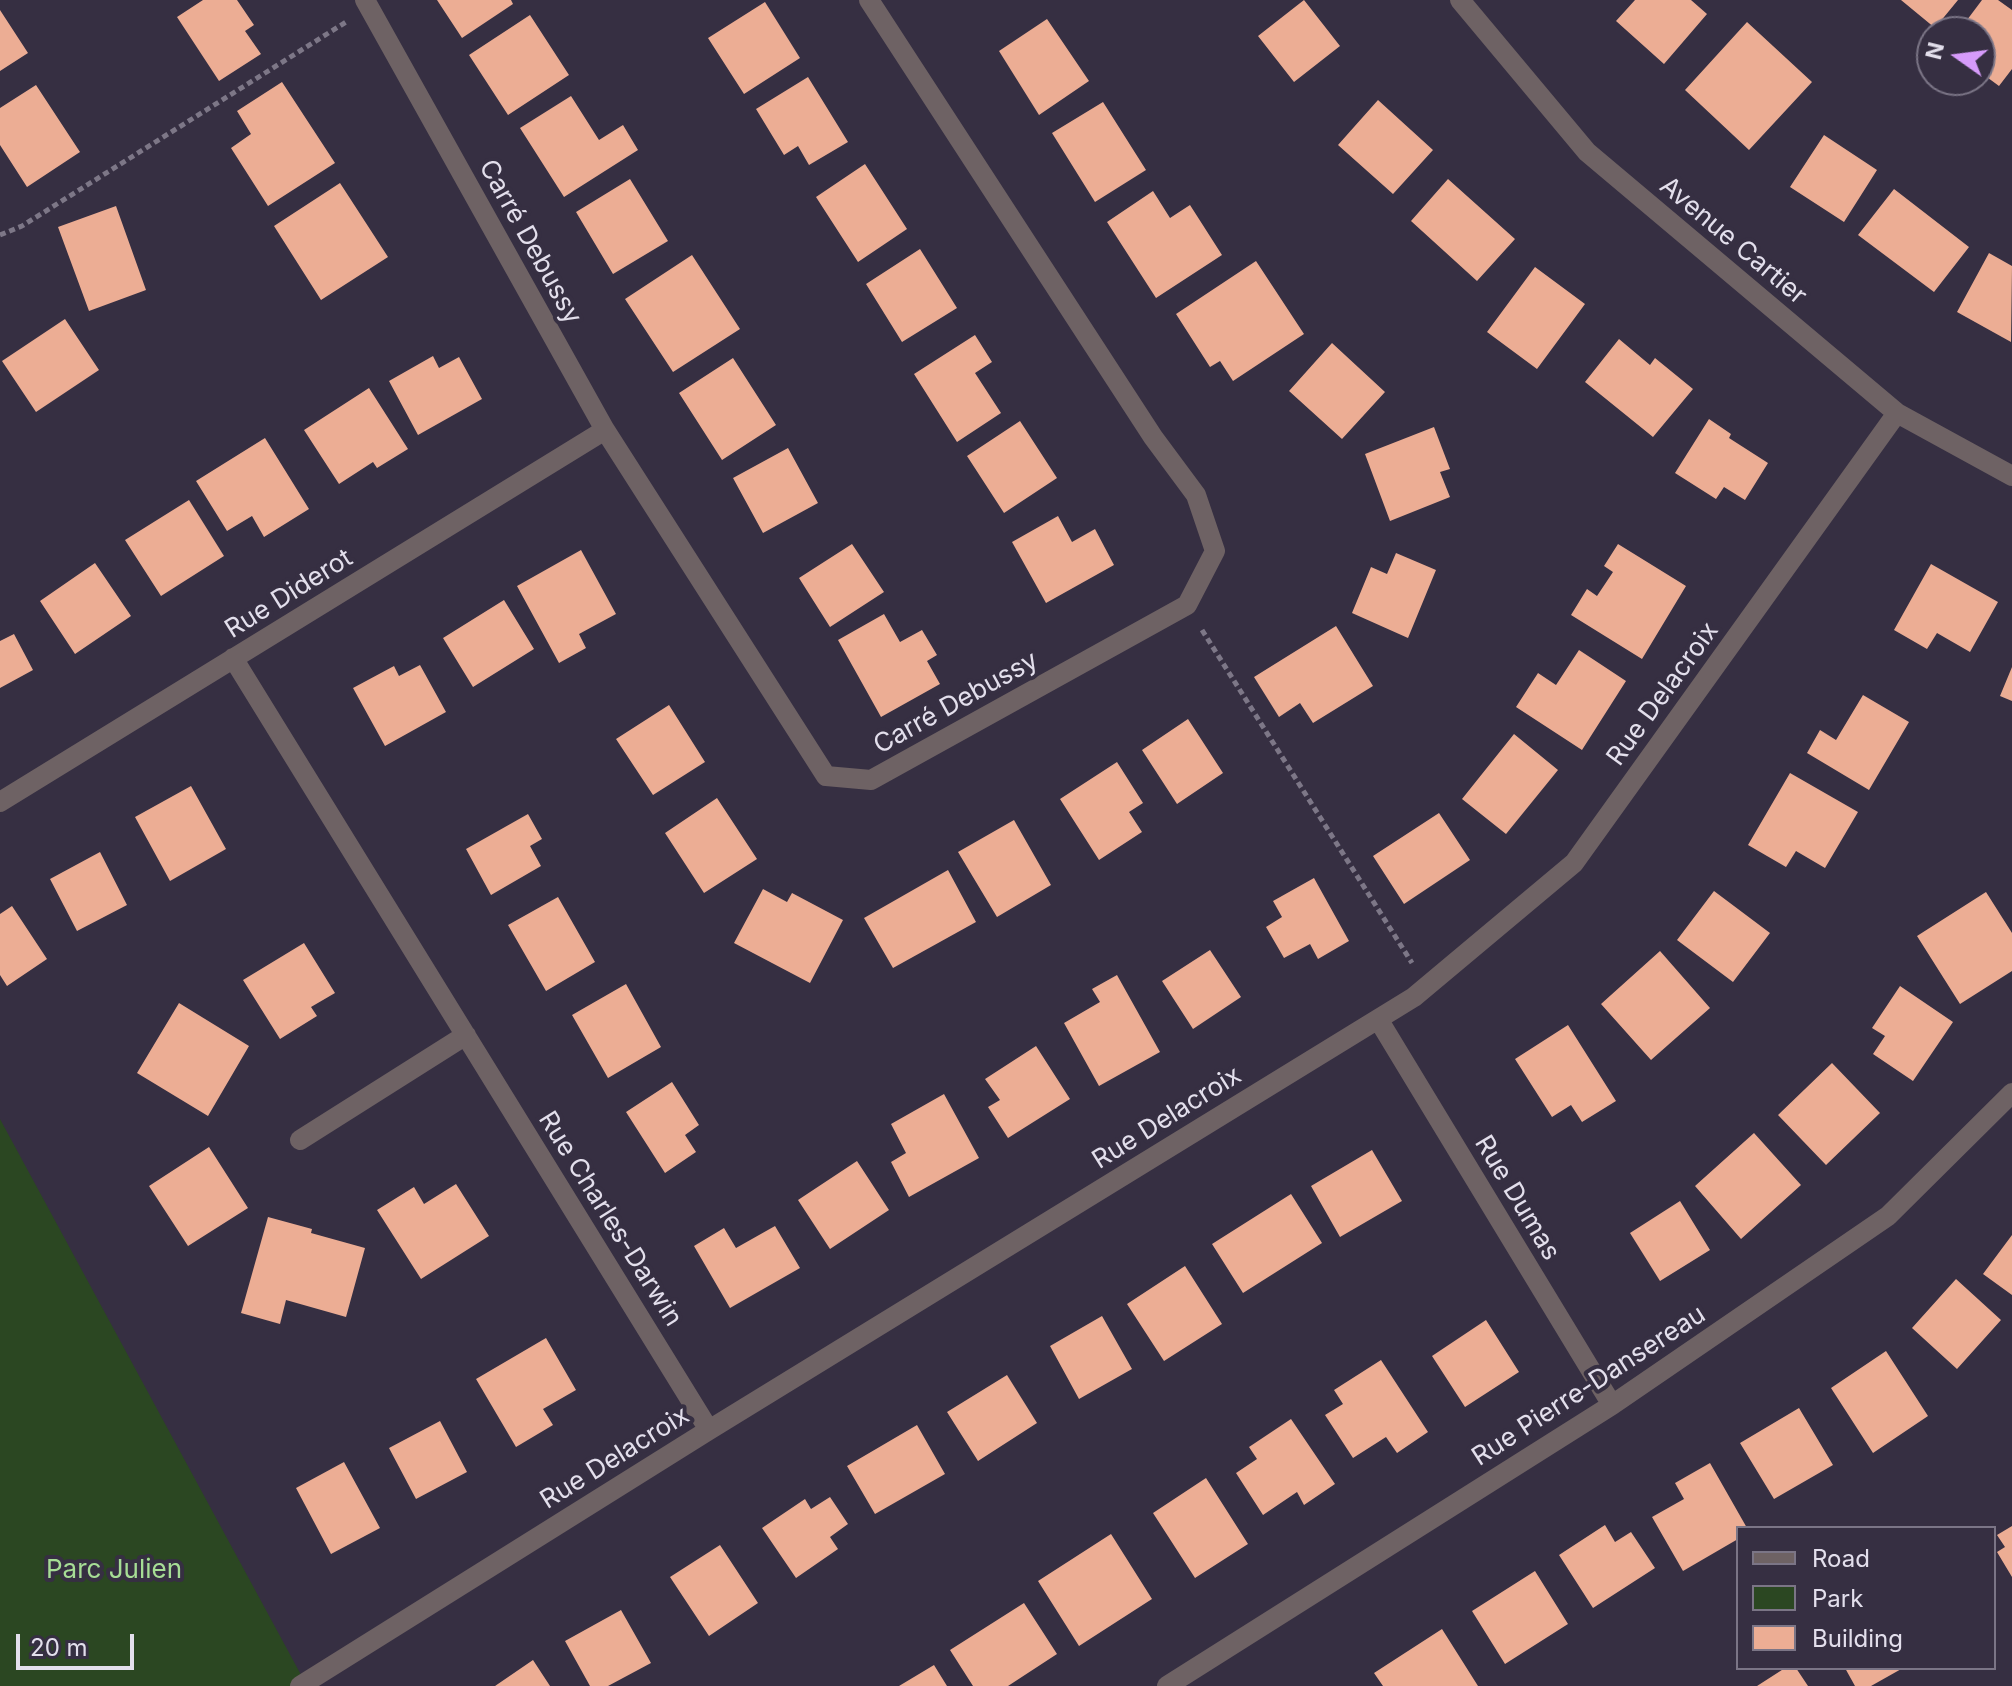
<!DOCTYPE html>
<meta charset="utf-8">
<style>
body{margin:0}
#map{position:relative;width:2012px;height:1686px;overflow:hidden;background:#362f42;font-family:Inter,sans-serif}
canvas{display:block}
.legend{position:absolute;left:1736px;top:1526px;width:260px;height:144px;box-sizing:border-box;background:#362f42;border:2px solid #7b7586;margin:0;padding:10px 14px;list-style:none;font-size:24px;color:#e3dfec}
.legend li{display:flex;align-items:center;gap:16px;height:40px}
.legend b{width:40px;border:2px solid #7b7586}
.north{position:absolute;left:1916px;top:16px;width:80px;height:80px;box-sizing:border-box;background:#362f42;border:2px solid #7b7586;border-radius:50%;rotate:284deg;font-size:22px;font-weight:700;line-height:32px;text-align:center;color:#e3dfec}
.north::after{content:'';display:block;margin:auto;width:28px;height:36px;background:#d69bfa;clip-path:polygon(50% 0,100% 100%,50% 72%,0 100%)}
.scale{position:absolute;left:16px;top:1634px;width:118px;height:36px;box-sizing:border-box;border:4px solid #e3dfec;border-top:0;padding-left:10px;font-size:24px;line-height:28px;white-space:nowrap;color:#e3dfec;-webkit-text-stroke:6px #362f42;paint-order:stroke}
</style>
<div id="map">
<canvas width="2012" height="1686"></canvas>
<ul class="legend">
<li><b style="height:10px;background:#6e6264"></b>Road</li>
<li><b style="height:22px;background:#2b4722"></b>Park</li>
<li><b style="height:22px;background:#ecad94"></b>Building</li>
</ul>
<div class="north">N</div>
<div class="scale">20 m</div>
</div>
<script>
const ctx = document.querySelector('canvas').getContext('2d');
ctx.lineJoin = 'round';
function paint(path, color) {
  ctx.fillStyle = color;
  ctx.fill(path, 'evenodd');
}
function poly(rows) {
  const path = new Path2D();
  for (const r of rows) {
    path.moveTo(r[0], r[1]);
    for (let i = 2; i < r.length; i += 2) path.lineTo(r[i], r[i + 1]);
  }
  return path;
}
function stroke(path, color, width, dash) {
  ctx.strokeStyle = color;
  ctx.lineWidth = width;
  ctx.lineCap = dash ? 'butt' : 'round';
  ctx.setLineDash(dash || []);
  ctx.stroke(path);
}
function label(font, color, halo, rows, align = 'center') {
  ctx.font = font + ' Inter,sans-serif';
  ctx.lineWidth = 8;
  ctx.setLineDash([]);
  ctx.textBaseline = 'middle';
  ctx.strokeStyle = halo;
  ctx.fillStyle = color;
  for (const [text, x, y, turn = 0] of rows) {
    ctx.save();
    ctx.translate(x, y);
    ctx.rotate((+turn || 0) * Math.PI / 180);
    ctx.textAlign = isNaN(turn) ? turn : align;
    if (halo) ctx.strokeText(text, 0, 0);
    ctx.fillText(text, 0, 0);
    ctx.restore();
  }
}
paint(poly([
 [0,1119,306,1684,303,1686,0,1686]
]), '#2b4722');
paint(poly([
 [203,0,237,0,254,25,245,31,261,54,219,81,177,17],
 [437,0,511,0,513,4,462,38],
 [1304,0,1340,46,1294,82,1258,36],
 [1635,0,1691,0,1707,14,1664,64,1616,21],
 [1901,0,1958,0,1935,28],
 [1982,0,1998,0,2012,10,2012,69,1999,86,1980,72,1980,32,1958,32],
 [765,2,800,58,744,94,708,38],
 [0,10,28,53,0,71],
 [530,15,569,75,508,115,469,55],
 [1047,19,1089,81,1039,115,999,51],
 [1747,22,1812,82,1749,150,1685,90],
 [808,77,848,142,809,165,798,146,784,155,756,109],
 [282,82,335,163,268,206,231,148,251,134,237,111],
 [36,85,80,152,27,187,0,145,0,108],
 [571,96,599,140,623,125,638,150,564,197,520,128],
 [1378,100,1433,150,1393,194,1338,145],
 [1103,102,1146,170,1095,202,1052,133],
 [1824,135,1877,170,1844,222,1790,187],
 [865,164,907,229,858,262,816,197],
 [630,179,668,241,613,274,576,212],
 [1448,179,1515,239,1477,281,1411,221],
 [340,183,388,257,321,300,274,226],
 [1894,189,1969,247,1934,292,1858,235],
 [1153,191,1170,218,1190,205,1222,255,1156,298,1107,222],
 [116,206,146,290,89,311,58,227],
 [920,249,957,308,902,342,866,284],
 [1989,253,2012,266,2011,342,1957,312],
 [692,255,740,329,673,372,625,299],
 [1256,261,1304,334,1233,381,1220,361,1210,367,1176,314],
 [1535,267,1585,304,1537,369,1487,332],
 [65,319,99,370,36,412,2,361],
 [975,335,992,362,975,373,1001,413,957,442,914,374],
 [1619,339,1650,365,1655,358,1693,389,1653,437,1585,382],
 [1332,343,1385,392,1342,439,1289,391],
 [433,356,439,368,459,357,482,399,418,435,389,381],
 [733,358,776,425,722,460,679,393],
 [369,388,408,449,377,468,373,462,339,484,304,430],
 [1709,419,1731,434,1729,438,1768,463,1745,500,1724,487,1716,499,1675,473],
 [1020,421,1057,478,1004,513,967,456],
 [1434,427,1450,469,1440,472,1450,497,1390,521,1365,454],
 [265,438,309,509,264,537,252,516,227,531,196,481],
 [788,448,818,503,763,533,733,478],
 [189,500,224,556,161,596,125,540],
 [1058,516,1072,542,1095,529,1114,565,1046,603,1012,542],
 [852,544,884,592,830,627,799,578],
 [1618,544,1686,586,1642,659,1571,615,1587,589,1597,596,1613,572,1604,566],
 [581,550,616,614,579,634,586,648,559,663,517,586],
 [1396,553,1436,570,1408,638,1352,613,1371,567,1387,574],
 [95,563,131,616,75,654,40,601],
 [1931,564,1998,602,1970,652,1937,633,1927,649,1894,630],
 [504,600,534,649,473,687,443,638],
 [884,614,900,642,922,630,937,655,927,661,940,684,881,717,838,640],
 [1336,626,1373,686,1313,723,1300,703,1279,717,1254,677],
 [14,634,33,670,0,688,0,641],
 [1579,650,1626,681,1582,750,1516,707,1538,673,1556,685],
 [420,665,446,712,385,746,353,688,394,666,399,676],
 [2012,667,2012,701,2000,696],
 [1863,695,1909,722,1869,790,1807,753,1820,730,1836,740],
 [669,705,705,762,653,795,616,739],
 [1188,719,1223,773,1177,804,1142,750],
 [1514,734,1558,770,1506,834,1462,799],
 [1117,762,1143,803,1129,812,1142,832,1099,860,1060,799],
 [1790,773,1858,812,1825,868,1796,851,1786,867,1748,845],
 [191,786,226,849,170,881,135,817],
 [717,798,757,859,704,893,665,833],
 [1439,813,1470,860,1404,904,1373,856],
 [528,814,542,839,530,846,541,866,491,895,466,849],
 [1014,820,1051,885,997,917,958,852],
 [100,852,127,905,77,931,50,879],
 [948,870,976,922,893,968,864,918],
 [1314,878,1349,941,1318,959,1310,944,1284,958,1266,927,1282,917,1273,901],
 [763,889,787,902,792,893,843,920,810,983,734,943],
 [1714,891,1770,933,1733,982,1677,940],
 [1986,892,2012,933,2012,971,1960,1004,1917,936],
 [558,897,595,962,546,991,508,925],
 [12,906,47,959,7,986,0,975,0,914],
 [304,943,335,993,311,1007,317,1016,280,1039,243,980],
 [1210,950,1241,997,1193,1029,1162,981],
 [1660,951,1710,1008,1651,1060,1601,1004],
 [1117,975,1160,1052,1099,1086,1064,1023,1100,1002,1092,989],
 [626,984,661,1047,608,1078,572,1015],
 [1900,986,1953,1022,1913,1081,1873,1054,1885,1036,1872,1028],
 [179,1003,249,1046,208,1116,137,1073],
 [1568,1025,1616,1101,1582,1122,1571,1105,1552,1117,1515,1059],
 [1036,1046,1070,1099,1008,1138,988,1107,1000,1100,985,1079],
 [1832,1063,1880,1113,1826,1165,1778,1115],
 [672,1082,699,1125,685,1135,696,1152,665,1173,626,1112],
 [944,1094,979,1158,909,1197,891,1162,906,1153,891,1124],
 [1754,1133,1801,1185,1741,1239,1695,1186],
 [209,1147,248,1208,188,1246,149,1186],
 [1372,1150,1402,1201,1340,1237,1311,1186],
 [857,1161,889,1210,830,1249,798,1200],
 [456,1184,489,1236,421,1279,377,1210,414,1187,424,1204],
 [1291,1194,1322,1243,1243,1293,1212,1244],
 [1680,1201,1710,1250,1660,1281,1630,1233],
 [268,1217,312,1229,311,1233,365,1248,346,1317,286,1300,280,1324,241,1313],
 [775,1226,800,1268,730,1308,694,1246,724,1228,736,1248],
 [2012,1235,2012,1295,1983,1274],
 [1185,1266,1222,1324,1164,1361,1127,1304],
 [1956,1279,2001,1320,1957,1369,1912,1328],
 [1102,1316,1132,1369,1079,1399,1050,1346],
 [1486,1320,1519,1372,1465,1407,1432,1356],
 [546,1338,576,1390,543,1409,553,1425,516,1447,476,1379],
 [1886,1351,1928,1416,1873,1453,1831,1388],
 [1381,1360,1428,1432,1397,1453,1386,1437,1353,1458,1325,1415,1343,1404,1334,1390],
 [1007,1375,1037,1423,978,1461,947,1412],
 [1799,1408,1833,1465,1774,1499,1740,1443],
 [1291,1419,1335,1484,1304,1505,1297,1492,1263,1515,1236,1473,1257,1459,1249,1447],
 [440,1421,467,1472,416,1499,389,1448],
 [917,1425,945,1474,875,1514,847,1466],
 [344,1462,380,1528,331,1554,296,1488],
 [1710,1463,1747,1528,1738,1528,1738,1539,1683,1571,1652,1517,1684,1499,1675,1483],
 [1206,1478,1248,1544,1195,1578,1153,1513],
 [830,1497,848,1524,830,1537,838,1549,796,1578,762,1528,805,1499,811,1509],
 [1605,1525,1615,1542,1631,1532,1655,1568,1593,1608,1559,1555],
 [2012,1526,2012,1577,1997,1552,2005,1547,1997,1535],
 [1111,1534,1152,1599,1079,1646,1038,1581],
 [720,1545,758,1603,709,1636,670,1577],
 [1535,1571,1568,1624,1505,1664,1472,1611],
 [1024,1603,1057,1654,1008,1686,973,1686,950,1650],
 [621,1610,651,1663,608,1686,590,1686,565,1641],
 [1442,1629,1478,1686,1383,1686,1374,1673],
 [533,1660,550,1686,495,1686],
 [934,1665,947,1686,899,1686],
 [1785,1668,1796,1668,1808,1686,1757,1686],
 [1845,1668,1903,1668,1871,1686,1855,1686]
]), '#ecad94');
stroke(poly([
 [0,235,22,226,346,22],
 [1202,630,1412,963]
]), '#7d7787', 5, [6, 4]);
stroke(poly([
 [365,0,605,430,826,776,871,780,1187,605,1215,551,1196,495,1153,437,869,0],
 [1460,0,1587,152,1897,413,2012,476],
 [233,658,709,1430],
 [0,802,605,430],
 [1378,1019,1612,1405],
 [300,1140,466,1035],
 [300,1686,709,1430,1414,997,1574,863,1897,413],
 [1167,1686,1612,1405,1888,1216,2012,1093]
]), '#6e6264', 20);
label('26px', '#e3dfec', '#362f42', [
 ["Avenue Cartier",1733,241,40],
 ["Carré Debussy",530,242,61],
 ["Rue Diderot",289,594,-32],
 ["Rue Delacroix",1663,694,-54],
 ["Carré Debussy",956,703,-29],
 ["Rue Delacroix",1167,1118,-32],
 ["Rue Dumas",1517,1198,59],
 ["Rue Charles-Darwin",610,1219,58],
 ["Rue Pierre-Dansereau",1589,1386,-33],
 ["Rue Delacroix",615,1458,-32]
]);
label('26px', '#a6dd95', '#362f42', [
 ["Parc Julien",114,1570]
]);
</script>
